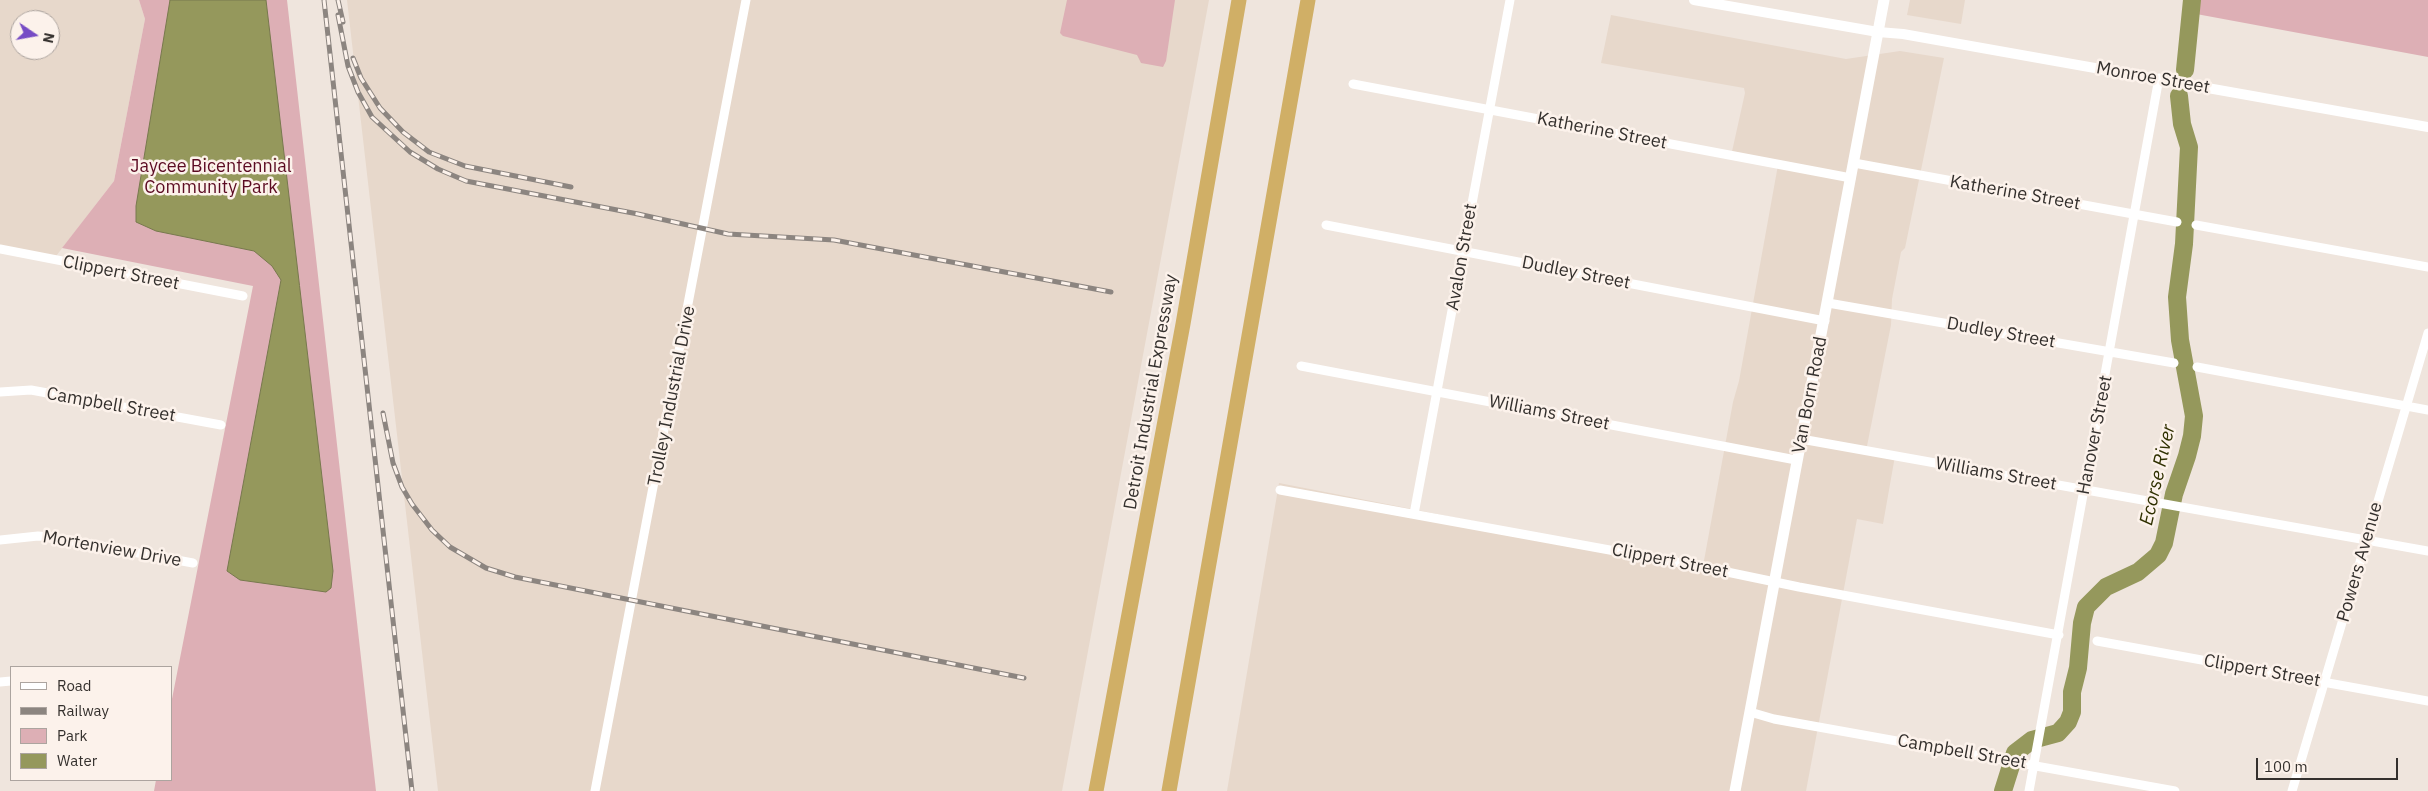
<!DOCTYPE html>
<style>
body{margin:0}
#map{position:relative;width:2428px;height:791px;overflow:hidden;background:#efe5dd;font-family:"IBM Plex Sans",sans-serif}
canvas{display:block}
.legend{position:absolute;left:10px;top:666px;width:162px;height:115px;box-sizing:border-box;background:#fcf2eb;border:1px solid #aca49f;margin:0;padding:6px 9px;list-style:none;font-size:15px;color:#34302d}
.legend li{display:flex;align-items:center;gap:10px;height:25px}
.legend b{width:25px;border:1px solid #aca49f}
.north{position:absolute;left:10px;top:10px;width:50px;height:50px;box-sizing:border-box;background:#fcf2eb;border:1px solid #aca49f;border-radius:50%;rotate:102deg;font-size:14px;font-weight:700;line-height:20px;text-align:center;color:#34302d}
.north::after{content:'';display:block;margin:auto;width:18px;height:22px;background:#764cc5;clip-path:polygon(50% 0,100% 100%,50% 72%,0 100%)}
.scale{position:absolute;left:2256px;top:758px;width:142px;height:22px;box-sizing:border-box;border:2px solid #34302d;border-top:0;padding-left:6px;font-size:15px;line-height:18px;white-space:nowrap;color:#34302d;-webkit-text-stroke:4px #fcf2eb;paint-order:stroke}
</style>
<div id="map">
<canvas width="2428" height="791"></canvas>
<ul class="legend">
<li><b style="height:6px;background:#fff"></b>Road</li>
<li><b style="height:6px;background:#8c8580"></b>Railway</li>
<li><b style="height:14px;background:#ddafb5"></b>Park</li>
<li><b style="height:14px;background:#95985c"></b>Water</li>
</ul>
<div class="north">N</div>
<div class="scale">100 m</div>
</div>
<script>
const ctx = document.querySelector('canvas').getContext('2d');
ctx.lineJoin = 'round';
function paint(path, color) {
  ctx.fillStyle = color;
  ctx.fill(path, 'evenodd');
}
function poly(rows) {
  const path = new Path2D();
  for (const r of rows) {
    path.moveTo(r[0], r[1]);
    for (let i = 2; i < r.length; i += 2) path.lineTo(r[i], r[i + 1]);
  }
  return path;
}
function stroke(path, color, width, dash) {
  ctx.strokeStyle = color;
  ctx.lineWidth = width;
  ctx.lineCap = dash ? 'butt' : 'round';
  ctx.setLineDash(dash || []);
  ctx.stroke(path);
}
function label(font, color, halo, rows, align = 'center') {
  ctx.font = font + ' "IBM Plex Sans",sans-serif';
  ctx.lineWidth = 5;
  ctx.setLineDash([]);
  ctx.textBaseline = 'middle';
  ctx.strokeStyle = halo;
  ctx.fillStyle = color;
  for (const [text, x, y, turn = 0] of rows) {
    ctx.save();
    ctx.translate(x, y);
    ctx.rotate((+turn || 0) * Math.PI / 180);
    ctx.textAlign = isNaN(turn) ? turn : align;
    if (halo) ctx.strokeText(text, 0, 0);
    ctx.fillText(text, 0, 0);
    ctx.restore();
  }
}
paint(poly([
 [0,0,139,0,145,19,114,181,53,260,0,249],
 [20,20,50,20,50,50,20,50],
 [347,0,1209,0,1062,791,438,791],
 [1910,0,1965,0,1961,24,1907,15],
 [1611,15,1846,59,1900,51,1944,58,1905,248,1901,252,1892,299,1891,325,1866,451,1895,456,1883,524,1857,519,1806,791,1227,791,1279,483,1703,566,1733,402,1739,381,1778,165,1731,156,1745,93,1744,88,1601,63]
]), '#e7d8cb');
paint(poly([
 [139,0,287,0,376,791,154,791,156,780,171,780,171,704,253,286,62,248,114,181,145,19],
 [1067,0,1175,0,1166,61,1163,67,1141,63,1137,55,1063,36,1060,33],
 [2192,0,2428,0,2428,57,2191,13]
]), '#ddafb5');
const water = poly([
 [170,0,266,0,333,571,331,588,326,592,240,580,227,571,281,280,272,266,254,251,156,231,136,222,136,206,170,0]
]);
paint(water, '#95985c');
stroke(water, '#78794e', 1);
stroke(poly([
 [2185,70,2192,0],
 [2003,791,2015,753,2032,740,2058,733,2068,722,2072,712,2072,692,2078,668,2082,623,2086,607,2106,587,2138,572,2158,555,2164,543,2174,494,2187,456,2192,436,2194,416,2180,340,2177,297,2184,244,2189,147,2182,124,2179,96]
]), '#95985c', 18);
stroke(poly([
 [1353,84,1851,178],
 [1854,163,2177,222],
 [1326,225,1825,321],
 [2196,225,2428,267],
 [0,249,243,296],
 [1828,303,2174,363],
 [1301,366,1796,460],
 [2197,367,2428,410],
 [0,392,31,390,221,425],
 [1801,439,2428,551],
 [1280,490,1703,567,1799,587,2059,635],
 [1414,514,1510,0],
 [0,540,38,536,51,537,193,563],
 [2097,641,2428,701],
 [0,682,11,681],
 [1750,712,1774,719,2175,791],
 [595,791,746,0],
 [2029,791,2159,78],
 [2292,791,2428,333]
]), '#fff', 9);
stroke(poly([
 [1694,0,1878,32,1903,34,2428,127]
]), '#fff', 10);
stroke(poly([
 [1735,791,1884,0]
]), '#fff', 11);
stroke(poly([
 [1096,791,1183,324,1239,0],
 [1169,791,1308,0]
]), '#d0af66', 15);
const rail = poly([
 [324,0,412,791],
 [338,0,343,22],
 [338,15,348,66,358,92,372,117,410,152,438,169,466,181,638,214,728,234,834,240,1111,292],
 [353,58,361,78,380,108,403,132,429,152,465,166,571,187],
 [383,413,393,463,402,487,412,504,432,530,450,547,486,568,515,577,1024,678]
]);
stroke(rail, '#8c8580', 5);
stroke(rail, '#fcf2eb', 3, [9]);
label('18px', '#34302d', '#fcf2eb', [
 ["Monroe Street",2153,78,10],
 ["Katherine Street",1602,131,11],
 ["Katherine Street",2015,193,10],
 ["Avalon Street",1462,257,-80],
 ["Clippert Street",121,273,11],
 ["Dudley Street",1576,273,11],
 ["Dudley Street",2001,333,10],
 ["Detroit Industrial Expressway",1151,392,-80],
 ["Van Born Road",1810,395,-79],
 ["Trolley Industrial Drive",672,396,-79],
 ["Campbell Street",111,405,10],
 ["Williams Street",1549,413,11],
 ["Hanover Street",2095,435,-79],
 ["Williams Street",1996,474,10],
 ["Mortenview Drive",112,549,10],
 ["Clippert Street",1670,561,11],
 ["Powers Avenue",2360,562,-74],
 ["Clippert Street",2262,671,10],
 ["Campbell Street",1962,752,10]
]);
label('18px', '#5b0a22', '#fcf2eb', [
 ["Jaycee Bicentennial",211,167],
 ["Community Park",211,188]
]);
label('italic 19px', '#2f3000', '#fcf2eb', [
 ["Ecorse River",2158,475,-77]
]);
</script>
